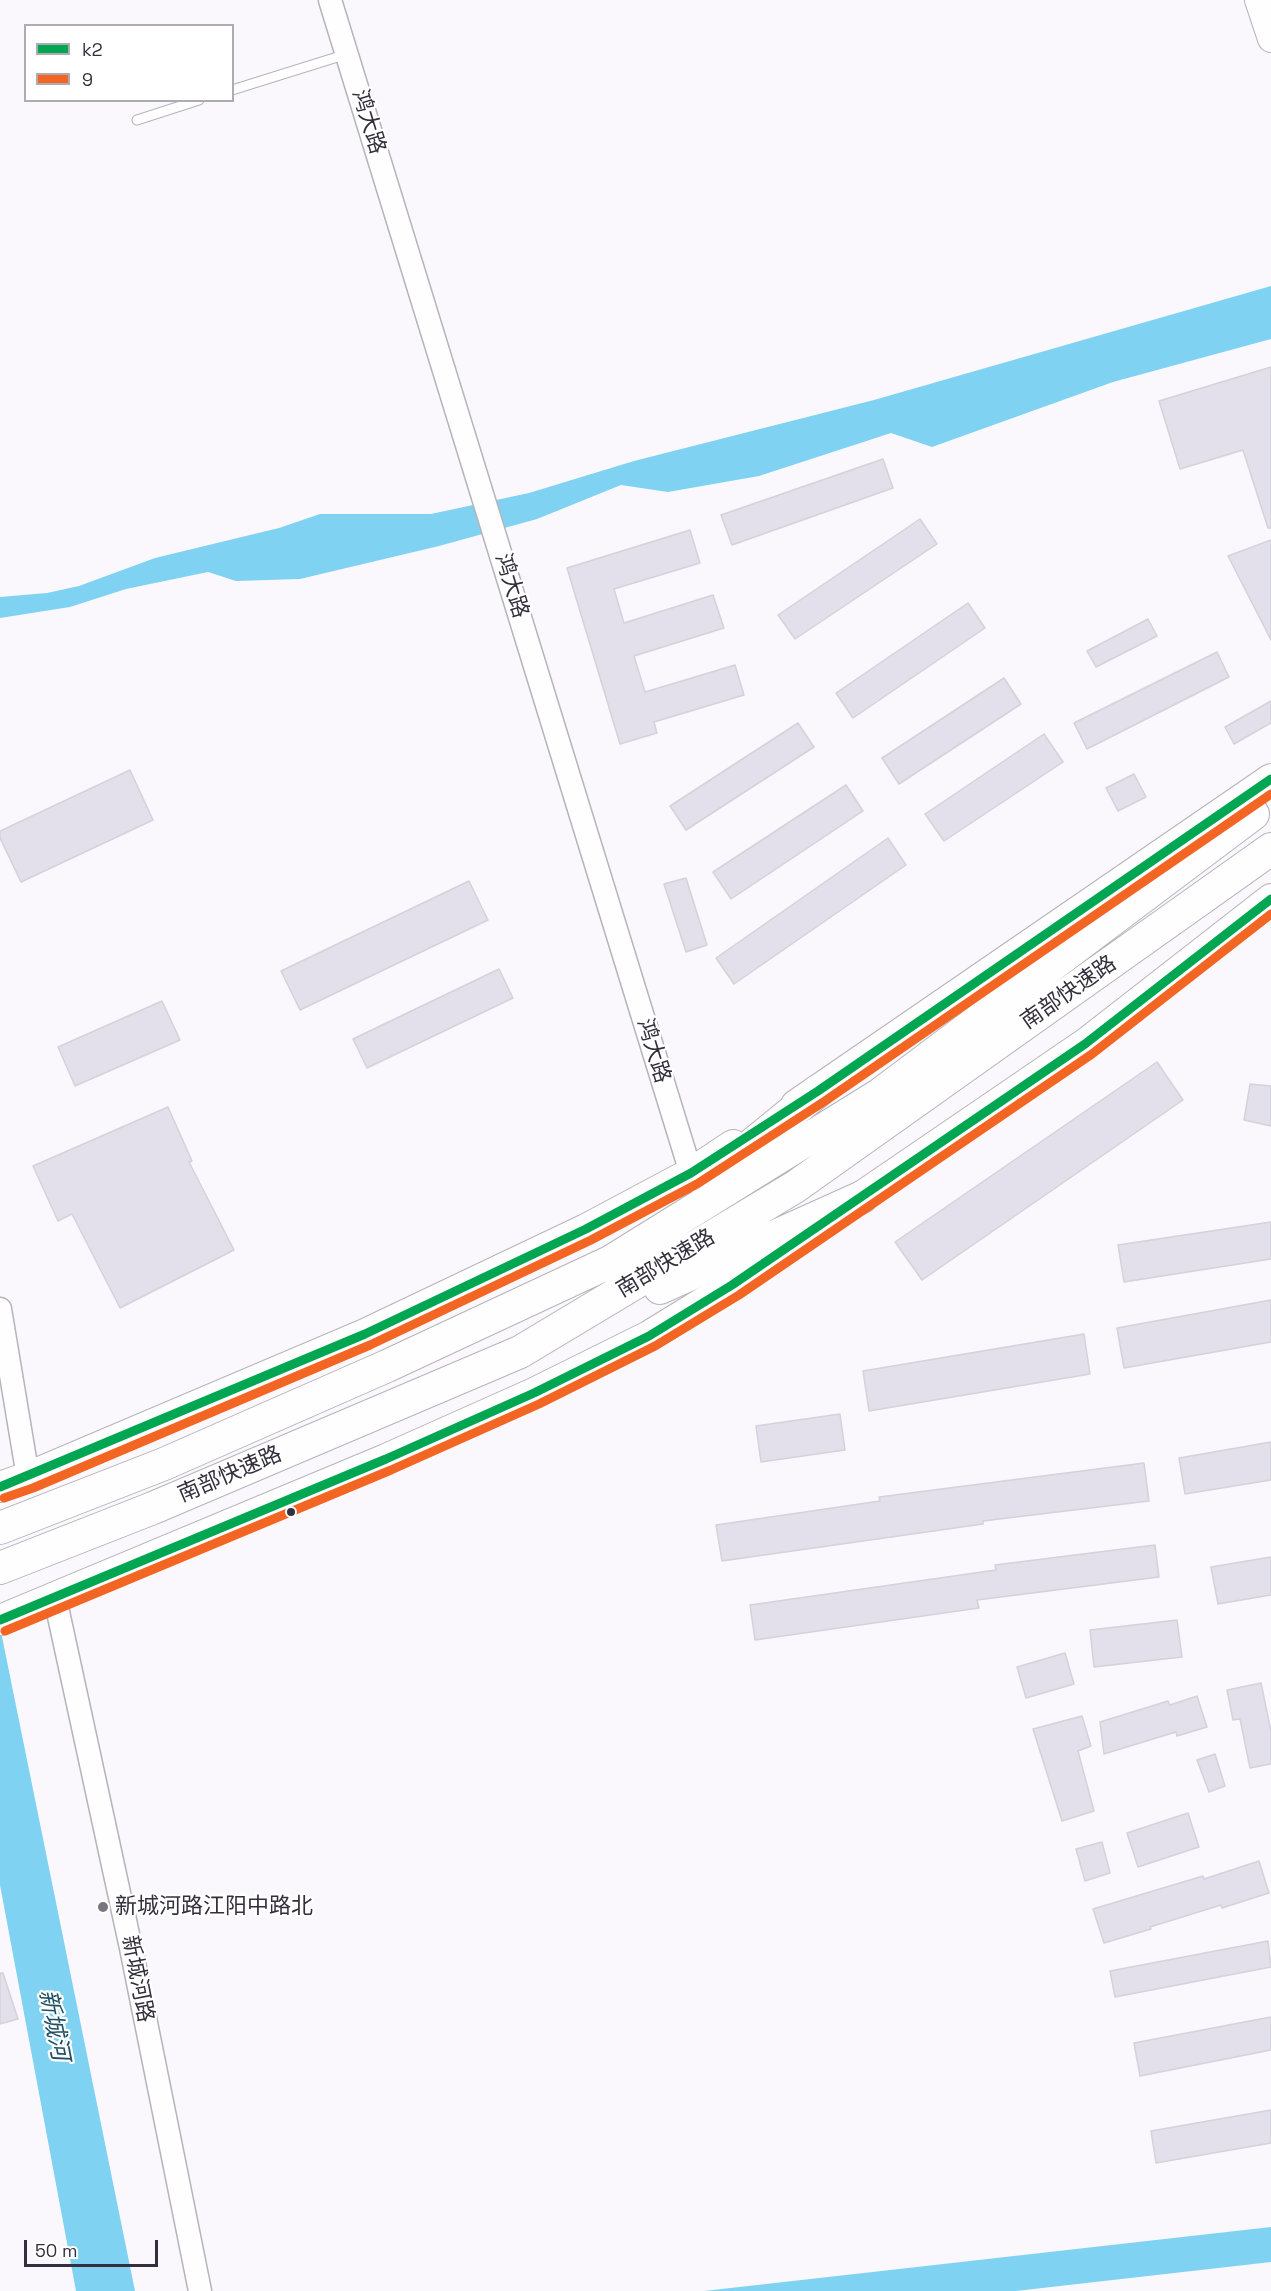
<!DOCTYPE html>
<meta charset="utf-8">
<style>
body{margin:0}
#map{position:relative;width:1271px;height:2291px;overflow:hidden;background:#faf8fd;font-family:"Space Grotesk",sans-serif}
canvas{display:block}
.legend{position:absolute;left:24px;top:24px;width:210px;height:78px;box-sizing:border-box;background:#fff;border:2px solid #adacb1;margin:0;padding:8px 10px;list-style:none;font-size:18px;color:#332f3c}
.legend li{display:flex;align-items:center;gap:12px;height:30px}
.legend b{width:30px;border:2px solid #adacb1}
.scale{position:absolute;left:24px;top:2240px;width:134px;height:27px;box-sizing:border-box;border:3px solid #332f3c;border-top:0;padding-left:8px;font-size:18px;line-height:21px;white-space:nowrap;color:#332f3c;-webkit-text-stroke:4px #fff;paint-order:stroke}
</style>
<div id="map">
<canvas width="1271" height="2291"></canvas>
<ul class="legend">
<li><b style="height:8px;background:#00a651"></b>k2</li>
<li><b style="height:8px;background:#f26522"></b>9</li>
</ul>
<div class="scale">50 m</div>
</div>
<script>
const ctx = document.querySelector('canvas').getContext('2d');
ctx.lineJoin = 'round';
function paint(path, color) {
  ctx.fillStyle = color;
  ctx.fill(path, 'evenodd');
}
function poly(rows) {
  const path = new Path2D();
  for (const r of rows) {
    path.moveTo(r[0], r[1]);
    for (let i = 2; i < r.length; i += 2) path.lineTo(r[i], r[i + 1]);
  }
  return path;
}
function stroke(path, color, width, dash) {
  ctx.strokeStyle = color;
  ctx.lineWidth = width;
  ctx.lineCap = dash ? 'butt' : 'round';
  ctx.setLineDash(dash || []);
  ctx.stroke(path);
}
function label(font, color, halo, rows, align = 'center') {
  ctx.font = font + ' "Space Grotesk","Noto Sans SC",sans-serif';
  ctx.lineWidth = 4.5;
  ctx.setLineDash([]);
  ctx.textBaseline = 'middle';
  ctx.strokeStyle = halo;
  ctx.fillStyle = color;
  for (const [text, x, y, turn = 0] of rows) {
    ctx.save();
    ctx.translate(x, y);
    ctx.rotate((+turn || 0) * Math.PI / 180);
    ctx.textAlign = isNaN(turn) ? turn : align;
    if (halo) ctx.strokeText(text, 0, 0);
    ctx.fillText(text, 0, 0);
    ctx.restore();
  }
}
paint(poly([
 [1271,286,1271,339,1113,382,932,447,891,433,759,476,668,492,621,485,537,519,439,546,300,579,236,581,208,572,126,589,70,607,0,618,0,597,47,593,79,586,155,558,279,528,320,514,431,514,529,493,634,461,874,400],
 [0,1627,135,2291,76,2291,0,1885],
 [1271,2227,1271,2262,1016,2291,704,2291]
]), '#7fd2f2');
const building = poly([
 [1271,367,1271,528,1268,528,1243,450,1180,469,1159,401,1271,367],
 [883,459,893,488,732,545,721,515,883,459],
 [920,519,937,544,795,639,778,615,920,519],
 [690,530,700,563,614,589,624,623,713,595,724,628,634,656,645,692,735,665,744,695,654,722,657,733,620,744,567,568,690,530],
 [1271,540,1271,640,1228,556,1271,540],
 [968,603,985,628,853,718,836,693,968,603],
 [1148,619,1157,636,1096,667,1087,651,1148,619],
 [1217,652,1229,677,1087,749,1074,723,1217,652],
 [1004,678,1021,704,899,784,882,758,1004,678],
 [1271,701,1271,723,1234,744,1225,727,1271,701],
 [798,723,814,747,686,830,670,806,798,723],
 [1044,734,1063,762,944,841,925,814,1044,734],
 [130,770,153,820,21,882,0,838,0,831,130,770],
 [1134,774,1146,797,1118,811,1106,788,1134,774],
 [846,785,863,811,731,899,713,872,846,785],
 [888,838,906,865,734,984,716,958,888,838],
 [686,878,707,945,686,952,664,884,686,878],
 [469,881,488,920,300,1010,281,971,469,881],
 [499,969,513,998,367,1068,353,1039,499,969],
 [162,1001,180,1040,75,1086,58,1047,162,1001],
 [1157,1062,1183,1100,922,1280,895,1242,1157,1062],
 [1250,1084,1271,1086,1271,1126,1244,1120,1250,1084],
 [168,1107,192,1161,189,1162,234,1250,120,1308,72,1214,58,1221,33,1166,168,1107],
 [1271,1222,1271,1259,1124,1282,1118,1245,1271,1222],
 [1271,1300,1271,1342,1124,1368,1117,1328,1271,1300],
 [1084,1334,1090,1374,869,1411,863,1371,1084,1334],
 [840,1414,845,1450,761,1462,756,1426,840,1414],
 [1271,1442,1271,1480,1185,1494,1179,1458,1271,1442],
 [1144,1463,1149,1501,983,1521,983,1524,722,1561,716,1525,880,1501,879,1497,1144,1463],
 [1155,1545,1159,1577,977,1600,979,1608,755,1640,750,1605,996,1570,995,1565,1155,1545],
 [1271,1557,1271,1595,1218,1604,1211,1567,1271,1557],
 [1177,1620,1182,1657,1094,1667,1090,1630,1177,1620],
 [1065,1653,1074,1684,1026,1698,1017,1667,1065,1653],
 [1261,1683,1271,1731,1271,1764,1250,1768,1240,1719,1233,1720,1227,1690,1261,1683],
 [1197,1696,1207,1727,1177,1736,1176,1732,1104,1754,1100,1722,1168,1701,1170,1705,1197,1696],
 [1082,1716,1091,1746,1078,1751,1094,1811,1062,1821,1033,1729,1082,1716],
 [1215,1754,1225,1786,1209,1792,1197,1760,1215,1754],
 [1188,1813,1199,1847,1138,1867,1127,1833,1188,1813],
 [1102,1842,1110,1873,1085,1881,1076,1849,1102,1842],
 [1259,1861,1269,1893,1222,1908,1221,1905,1150,1927,1151,1929,1104,1943,1093,1909,1203,1876,1204,1879,1259,1861],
 [1268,1941,1271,1967,1115,1997,1110,1971,1268,1941],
 [0,1973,3,1973,18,2019,0,2024,0,1973],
 [1271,2017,1271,2050,1140,2076,1134,2043,1271,2017],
 [1271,2110,1271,2143,1156,2163,1151,2131,1271,2110]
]);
paint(building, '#e3dfeb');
stroke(building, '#d4d2da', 1.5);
const service = poly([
 [232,90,347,54],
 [137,120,199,100]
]);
const tertiary = poly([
 [330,0,691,1173],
 [0,1309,28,1477],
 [55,1598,131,1948,200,2291]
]);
const secondary = poly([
 [1258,0,1271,39]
]);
const primary = poly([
 [796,1105,1271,779],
 [0,1487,28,1477,365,1334,586,1229,691,1173,733,1145],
 [0,1620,386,1459,534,1393,649,1336,732,1285,1085,1044,1271,899]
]);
const trunk = poly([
 [705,1183,818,1091],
 [660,1288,862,1197],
 [0,1528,164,1464,387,1366,610,1262,879,1095,1253,814],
 [0,1568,153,1508,520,1352,795,1187,1271,849]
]);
stroke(service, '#b6b3bb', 11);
stroke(tertiary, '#b6b3bb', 25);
stroke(secondary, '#b6b3bb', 28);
stroke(primary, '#b6b3bb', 32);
stroke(trunk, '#b6b3bb', 34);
stroke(service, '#fefeff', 9);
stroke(tertiary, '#fefeff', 22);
stroke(secondary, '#fefeff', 26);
stroke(primary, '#fefeff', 30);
stroke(trunk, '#fefeff', 32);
stroke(poly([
 [0,1487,365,1334,586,1229,691,1173,818,1091,1271,779],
 [0,1620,386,1459,534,1393,649,1336,732,1285,1085,1044,1271,899]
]), '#00a651', 9);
stroke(poly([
 [4,1498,33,1488,370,1345,591,1240,697,1184,825,1101,1271,794],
 [5,1631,391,1470,539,1404,655,1346,739,1295,1092,1054,1271,914]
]), '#f26522', 9);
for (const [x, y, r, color] of [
 [291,1512,5,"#332f3c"],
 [103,1907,6,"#797580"]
]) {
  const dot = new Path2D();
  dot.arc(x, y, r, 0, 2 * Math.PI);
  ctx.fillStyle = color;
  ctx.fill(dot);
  stroke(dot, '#fff', 2);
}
label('22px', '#332f3c', '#fff', [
 ["鸿大路",368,122,73],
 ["鸿大路",511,586,73],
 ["南部快速路",1069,993,-35],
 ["鸿大路",653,1051,73],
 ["南部快速路",666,1264,-31],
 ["南部快速路",230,1475,-23],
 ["新城河路",137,1979,79]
]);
label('22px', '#332f3c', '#fff', [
 ["新城河路江阳中路北",115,1907]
], 'left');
label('italic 24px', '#1e4f62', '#fff', [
 ["新城河",53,2025,79]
]);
</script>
